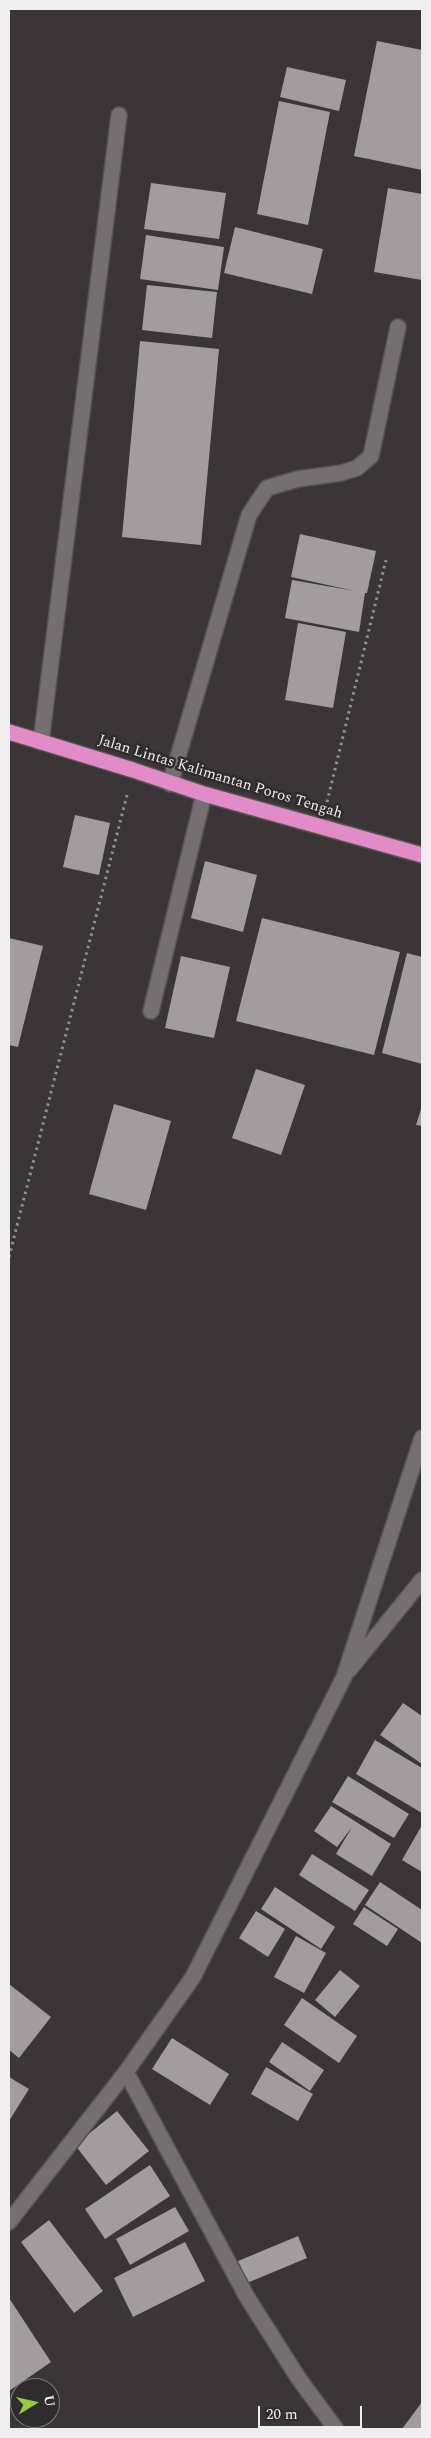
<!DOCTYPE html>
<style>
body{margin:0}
#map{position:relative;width:431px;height:2438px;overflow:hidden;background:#3b3538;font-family:Spectral,serif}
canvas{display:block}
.frame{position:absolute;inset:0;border:10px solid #f0ecef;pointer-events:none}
.north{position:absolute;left:10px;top:2378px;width:50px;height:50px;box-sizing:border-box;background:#302b2e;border:1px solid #7d787b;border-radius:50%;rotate:81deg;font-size:14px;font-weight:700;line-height:20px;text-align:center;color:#f0ecef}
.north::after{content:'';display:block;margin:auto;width:18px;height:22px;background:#90cd40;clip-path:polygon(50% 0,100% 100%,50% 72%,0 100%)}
.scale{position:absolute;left:258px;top:2406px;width:104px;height:22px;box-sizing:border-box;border:2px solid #f0ecef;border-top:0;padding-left:6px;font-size:15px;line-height:18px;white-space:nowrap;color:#f0ecef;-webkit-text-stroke:4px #302b2e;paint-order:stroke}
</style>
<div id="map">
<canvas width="431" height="2438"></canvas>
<div class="frame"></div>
<div class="north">U</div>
<div class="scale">20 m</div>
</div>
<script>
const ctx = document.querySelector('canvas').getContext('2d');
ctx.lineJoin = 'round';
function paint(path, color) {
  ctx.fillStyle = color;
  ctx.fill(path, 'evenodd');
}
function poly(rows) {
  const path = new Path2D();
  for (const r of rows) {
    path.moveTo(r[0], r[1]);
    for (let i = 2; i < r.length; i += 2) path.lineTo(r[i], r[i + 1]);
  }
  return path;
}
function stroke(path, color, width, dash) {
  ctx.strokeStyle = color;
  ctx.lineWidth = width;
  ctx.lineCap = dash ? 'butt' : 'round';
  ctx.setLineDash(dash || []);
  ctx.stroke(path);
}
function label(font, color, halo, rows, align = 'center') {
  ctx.font = font + ' Spectral,serif';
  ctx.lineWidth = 5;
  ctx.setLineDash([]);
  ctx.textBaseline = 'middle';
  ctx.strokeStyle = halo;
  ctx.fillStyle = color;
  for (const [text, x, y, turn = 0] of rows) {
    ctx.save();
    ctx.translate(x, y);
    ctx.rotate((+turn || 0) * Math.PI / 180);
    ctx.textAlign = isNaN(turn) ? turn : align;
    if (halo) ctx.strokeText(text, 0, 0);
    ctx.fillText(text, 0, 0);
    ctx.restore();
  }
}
paint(poly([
 [377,41,422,50,422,170,354,156],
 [287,67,346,80,339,111,280,97],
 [279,101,330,112,308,225,257,214],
 [151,183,226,193,219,239,144,229],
 [388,188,422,194,422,280,374,272],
 [235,227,323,249,312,294,224,273],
 [146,235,224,247,218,290,140,279],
 [147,285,217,292,212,338,142,330],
 [140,341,219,349,201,545,122,537],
 [300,534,376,551,367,593,365,593,359,632,285,618,292,580,355,591,291,577],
 [298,623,346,632,333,708,285,700],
 [75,815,110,823,99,875,63,867],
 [205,861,257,875,243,932,191,918],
 [262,918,400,952,374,1055,236,1021],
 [9,938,43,946,18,1047,9,1045],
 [407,953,422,957,422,1064,382,1053],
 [181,956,230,967,214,1038,165,1028],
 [256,1069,305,1085,281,1155,232,1138],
 [114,1104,171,1121,146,1210,89,1194],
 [422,1106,422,1126,416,1125],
 [403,1703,422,1716,422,1764,380,1735],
 [375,1740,422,1768,422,1813,356,1774],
 [348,1776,409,1814,394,1838,332,1802],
 [331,1806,391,1844,372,1876,336,1854,352,1827,337,1847,314,1831],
 [422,1825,422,1872,402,1860],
 [312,1854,369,1890,355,1911,299,1875],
 [380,1882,422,1910,422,1943,365,1905],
 [275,1887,335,1927,321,1949,261,1909],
 [364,1907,398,1929,387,1946,353,1924],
 [256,1911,285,1929,268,1957,239,1938],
 [296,1936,326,1953,304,1993,274,1977],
 [340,1970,360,1986,335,2017,315,2000],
 [9,1984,51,2017,19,2058,9,2050],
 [302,1998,357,2036,339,2063,284,2025],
 [172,2038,229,2074,210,2105,152,2069],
 [282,2042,324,2070,310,2091,269,2062],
 [266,2067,313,2094,298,2121,251,2094],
 [9,2077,29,2089,9,2121],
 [117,2111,149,2151,106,2185,75,2145],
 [150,2165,170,2196,105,2239,85,2209],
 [175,2207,189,2231,130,2265,116,2239],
 [49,2220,103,2291,74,2313,21,2242],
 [298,2236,307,2258,247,2283,238,2261],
 [185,2242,205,2281,133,2317,114,2278],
 [9,2298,51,2362,9,2391],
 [422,2402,422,2429,402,2429]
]), '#a29ba0');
const minor = poly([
 [41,742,119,115],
 [170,784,249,515,267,488,298,479,341,473,357,468,371,456,398,327],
 [151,1011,204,794],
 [349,1670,422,1580],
 [126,2072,247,2297,299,2379,336,2429],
 [9,2222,126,2072,193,1977,344,1677,422,1438]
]);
const highway = poly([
 [9,732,133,770,204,794,422,855]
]);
stroke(minor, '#585256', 18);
stroke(highway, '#585256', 18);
stroke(poly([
 [327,802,386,560],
 [9,1257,127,795]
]), '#928d90', 3, [2.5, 4]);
stroke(minor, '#756e72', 15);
stroke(highway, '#e28cc7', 15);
label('15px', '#f0ecef', '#302b2e', [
 ["Jalan Lintas Kalimantan Poros Tengah",220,778,17]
]);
</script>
